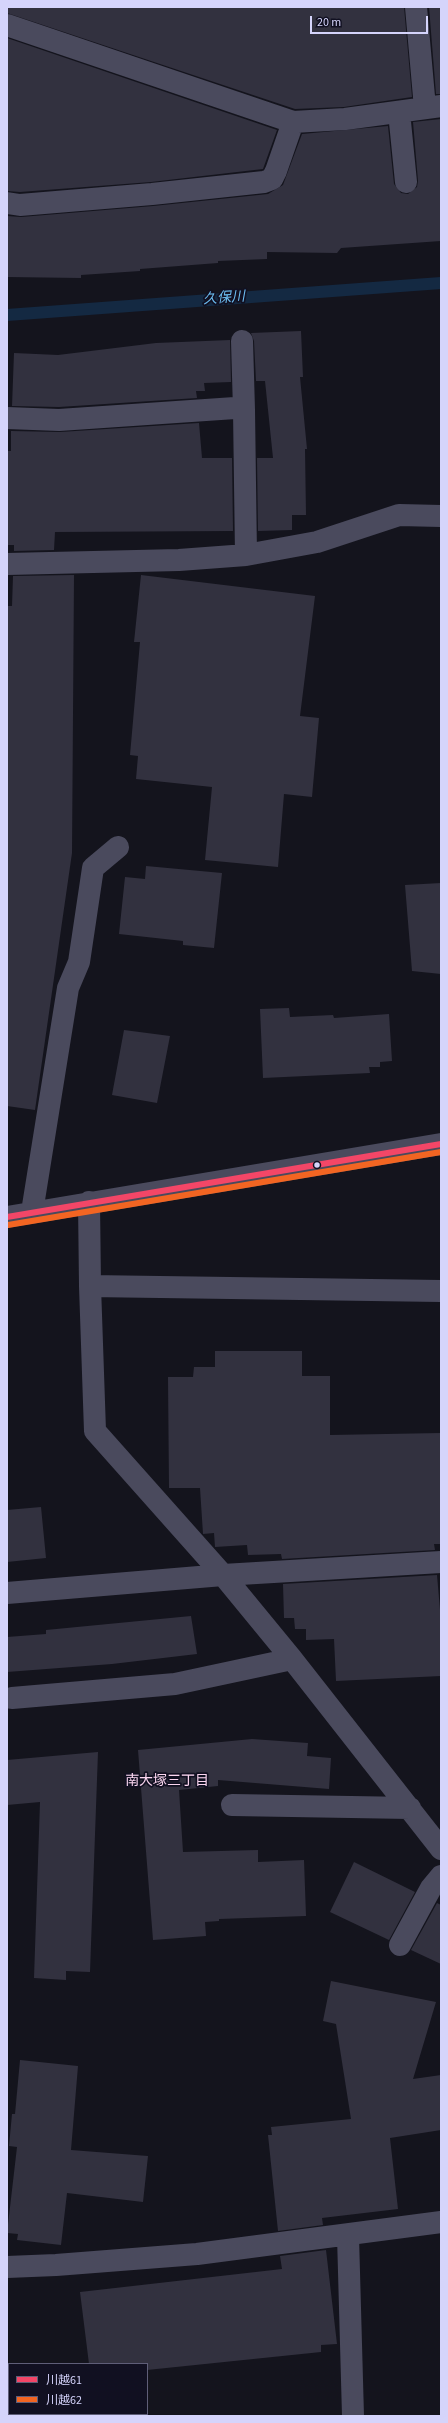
<!DOCTYPE html>
<meta charset="utf-8">
<style>
body{margin:0}
#map{position:relative;width:448px;height:2423px;overflow:hidden;background:#14141d;font-family:"Source Sans 3","Noto Sans JP",sans-serif}
canvas{display:block}
.frame{position:absolute;inset:0;border:8px solid #d5d4fb;pointer-events:none}
.legend{position:absolute;left:8px;top:2363px;width:140px;height:52px;box-sizing:border-box;background:#111021;border:1px solid #5f5e78;margin:0;padding:5px 7px;list-style:none;font-size:12px;color:#d5d4fb}
.legend li{display:flex;align-items:center;gap:8px;height:20px}
.legend b{width:20px;border:1px solid #5f5e78}
.scale{position:absolute;left:310px;top:16px;width:118px;height:18px;box-sizing:border-box;border:2px solid #d5d4fb;border-top:0;padding-left:5px;font-size:12px;line-height:14px;white-space:nowrap;color:#d5d4fb;-webkit-text-stroke:3px #111021;paint-order:stroke}
</style>
<div id="map">
<canvas width="448" height="2423"></canvas>
<div class="frame"></div>
<ul class="legend">
<li><b style="height:5px;background:#f34667"></b>川越61</li>
<li><b style="height:5px;background:#f26522"></b>川越62</li>
</ul>
<div class="scale">20 m</div>
</div>
<script>
const ctx = document.querySelector('canvas').getContext('2d');
ctx.lineJoin = 'round';
function poly(rows) {
  const path = new Path2D();
  for (const r of rows) {
    path.moveTo(r[0], r[1]);
    for (let i = 2; i < r.length; i += 2) path.lineTo(r[i], r[i + 1]);
  }
  return path;
}
function stroke(path, color, width, dash) {
  ctx.strokeStyle = color;
  ctx.lineWidth = width;
  ctx.lineCap = dash ? 'butt' : 'round';
  ctx.setLineDash(dash || []);
  ctx.stroke(path);
}
function paint(path, color) {
  ctx.fillStyle = color;
  ctx.fill(path, 'evenodd');
}
function label(font, color, halo, rows, align = 'center') {
  ctx.font = font + ' "Source Sans 3","Noto Sans JP",sans-serif';
  ctx.lineWidth = 3.5;
  ctx.setLineDash([]);
  ctx.textBaseline = 'middle';
  ctx.strokeStyle = halo;
  ctx.fillStyle = color;
  for (const [text, x, y, turn = 0] of rows) {
    ctx.save();
    ctx.translate(x, y);
    ctx.rotate((+turn || 0) * Math.PI / 180);
    ctx.textAlign = isNaN(turn) ? turn : align;
    if (halo) ctx.strokeText(text, 0, 0);
    ctx.fillText(text, 0, 0);
    ctx.restore();
  }
}
stroke(poly([
 [7,315,441,283]
]), '#142942', 12);
paint(poly([
 [7,7,404,7,412,97,344,107,295,109,7,13],
 [429,7,441,7,441,94,436,94],
 [7,38,277,130,263,169,151,182,20,192,7,191],
 [441,119,441,241,341,248,337,253,267,252,267,259,218,261,218,263,140,269,140,271,81,275,81,278,7,277,7,216,21,217,153,206,268,194,283,185,302,134,388,126,394,184,401,193,408,194,417,187,418,181,413,122],
 [301,331,303,377,300,377,307,449,305,449,306,515,292,515,292,530,258,531,257,458,273,458,265,381,256,381,254,341,251,333],
 [230,340,231,382,204,383,205,391,196,391,197,398,59,407,12,406,14,353,58,355,156,343],
 [199,423,202,458,232,458,233,531,55,532,54,550,14,551,14,545,7,545,7,451,11,451,11,431,60,432],
 [74,575,72,853,35,1110,7,1106,7,606,12,606,13,576],
 [141,575,315,596,300,716,319,718,312,797,284,794,278,867,205,860,212,787,136,779,138,756,130,755,140,642,134,642],
 [146,866,222,873,214,948,183,945,183,941,119,934,125,877,145,879],
 [441,883,441,974,412,971,405,885],
 [289,1008,290,1017,333,1015,334,1018,389,1014,392,1061,380,1062,380,1067,369,1067,370,1073,263,1078,260,1009],
 [124,1030,170,1036,157,1103,112,1095],
 [215,1351,302,1351,302,1376,330,1376,330,1435,441,1433,441,1544,434,1544,435,1550,282,1559,281,1554,248,1555,247,1545,215,1547,214,1533,203,1534,200,1488,169,1488,168,1377,193,1377,194,1367,215,1367],
 [41,1507,46,1558,7,1562,7,1510],
 [437,1575,441,1621,441,1676,336,1681,334,1639,306,1640,306,1629,295,1629,294,1618,284,1618,283,1584],
 [191,1616,197,1654,112,1664,7,1672,7,1637,46,1634,46,1630],
 [252,1739,308,1743,307,1756,331,1758,329,1789,218,1780,218,1786,179,1790,183,1852,258,1850,258,1862,304,1860,306,1916,219,1919,219,1921,205,1922,206,1936,153,1940,138,1750],
 [98,1752,90,1972,66,1971,66,1980,34,1978,40,1802,7,1805,7,1760],
 [354,1862,415,1892,389,1940,330,1912],
 [437,1903,441,1905,441,1964,411,1950],
 [331,1981,436,2002,413,2079,441,2075,441,2130,390,2138,398,2209,322,2218,323,2225,278,2231,268,2135,272,2135,271,2127,351,2119,336,2024,323,2021],
 [20,2060,78,2066,71,2150,148,2156,143,2202,67,2193,61,2245,17,2240,18,2234,7,2233,17,2147,9,2146,12,2114,15,2114],
 [326,2250,337,2344,321,2345,321,2352,147,2370,147,2364,89,2364,80,2292,282,2269,280,2256]
]), '#32313f');
stroke(poly([
 [416,7,425,108],
 [7,25,293,122,345,119,441,106],
 [399,112,406,182],
 [7,203,20,205,152,194,264,182,272,179,276,171,293,122],
 [242,341,244,410],
 [7,418,59,420,235,408,244,410,246,555],
 [7,564,179,560,246,555,317,542,399,515,441,516],
 [89,1202,90,1286,441,1291],
 [32,1212,68,988,79,962,93,868,118,847],
 [7,1217,441,1144],
 [90,1286,95,1431,223,1575,292,1659,441,1849],
 [7,1593,223,1575,441,1562],
 [12,1698,175,1684,292,1659],
 [232,1805,410,1808],
 [400,1945,431,1888,441,1876],
 [348,2236,353,2416],
 [7,2267,56,2265,197,2254,441,2222]
]), '#4a4a5d', 22);
stroke(poly([
 [7,1217,441,1144]
]), '#f34667', 6);
stroke(poly([
 [8,1225,441,1152]
]), '#f26522', 6);
for (const [x, y, r, color] of [
 [317,1165,3.5,"#d5d4fb"]
]) {
  const dot = new Path2D();
  dot.arc(x, y, r, 0, 2 * Math.PI);
  ctx.fillStyle = color;
  ctx.fill(dot);
  stroke(dot, '#111021', 1.5);
}
label('italic 14px', '#6cbdf1', '#111021', [
 ["久保川",224,299,-4]
]);
label('14px', '#fbd6f0', '#111021', [
 ["南大塚三丁目",167,1782]
]);
</script>
